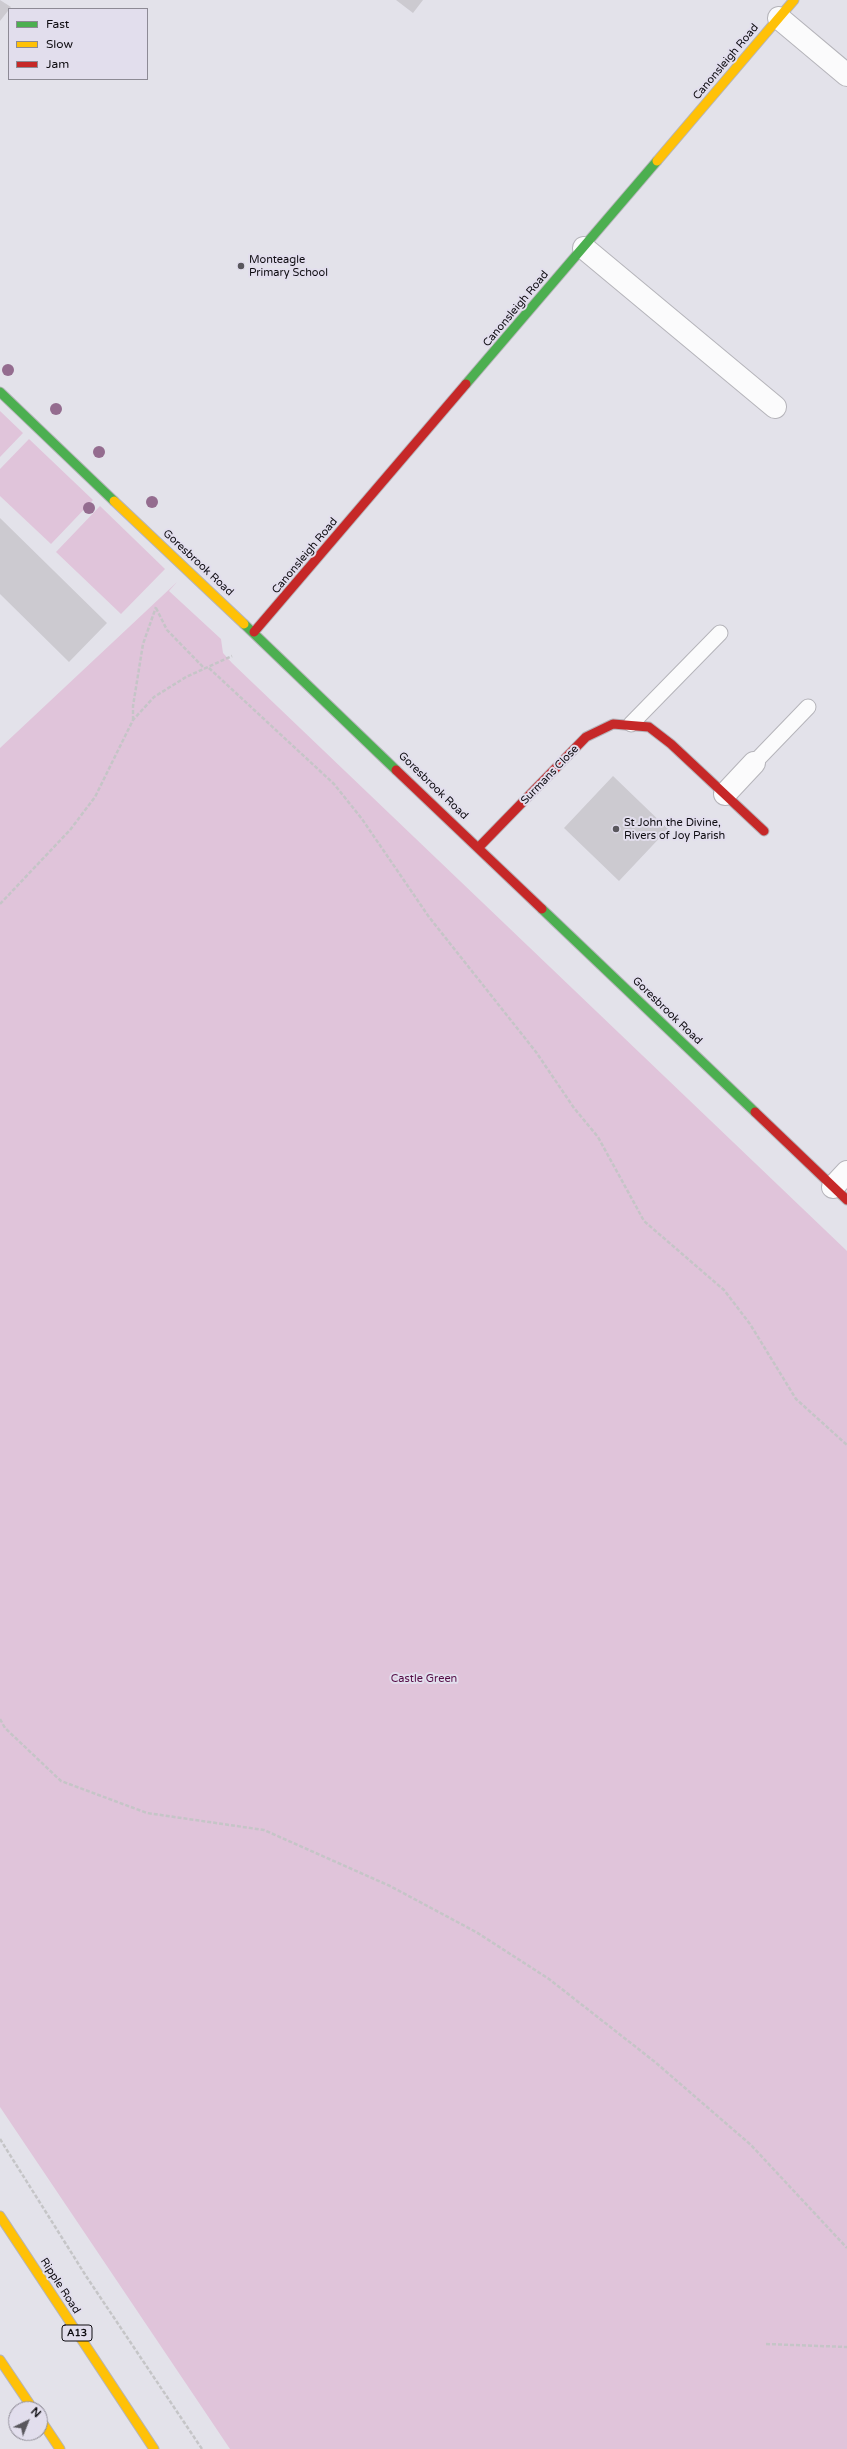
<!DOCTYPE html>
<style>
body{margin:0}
#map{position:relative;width:847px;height:2449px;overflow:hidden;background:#e3e2ea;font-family:"Varela Round",sans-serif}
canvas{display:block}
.legend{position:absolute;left:8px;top:8px;width:140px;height:72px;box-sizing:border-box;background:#e2deed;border:1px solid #8d8a95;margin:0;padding:5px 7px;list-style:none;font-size:12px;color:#0e0c11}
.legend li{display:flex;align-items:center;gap:8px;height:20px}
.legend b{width:20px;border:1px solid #8d8a95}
.north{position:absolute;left:8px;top:2401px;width:40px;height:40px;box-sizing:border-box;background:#e2deed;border:1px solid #8d8a95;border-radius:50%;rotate:43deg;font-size:11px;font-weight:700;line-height:16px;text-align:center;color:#0e0c11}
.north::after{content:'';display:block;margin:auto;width:14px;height:18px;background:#59575d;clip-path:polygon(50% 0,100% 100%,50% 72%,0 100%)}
</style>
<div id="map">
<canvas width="847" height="2449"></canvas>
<ul class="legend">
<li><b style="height:5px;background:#4caf50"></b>Fast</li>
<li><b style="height:5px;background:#ffc107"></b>Slow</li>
<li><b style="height:5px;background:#c62828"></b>Jam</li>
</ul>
<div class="north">N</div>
</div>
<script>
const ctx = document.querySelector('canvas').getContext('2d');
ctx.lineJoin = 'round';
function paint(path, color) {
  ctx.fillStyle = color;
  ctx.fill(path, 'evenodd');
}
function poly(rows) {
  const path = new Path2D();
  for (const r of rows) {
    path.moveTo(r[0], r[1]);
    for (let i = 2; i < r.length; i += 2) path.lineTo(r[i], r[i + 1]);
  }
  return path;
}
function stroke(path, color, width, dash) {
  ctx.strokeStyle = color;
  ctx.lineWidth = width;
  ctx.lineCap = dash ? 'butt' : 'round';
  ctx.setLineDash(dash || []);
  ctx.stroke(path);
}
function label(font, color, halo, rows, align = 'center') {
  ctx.font = font + ' "Varela Round",sans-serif';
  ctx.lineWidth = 4;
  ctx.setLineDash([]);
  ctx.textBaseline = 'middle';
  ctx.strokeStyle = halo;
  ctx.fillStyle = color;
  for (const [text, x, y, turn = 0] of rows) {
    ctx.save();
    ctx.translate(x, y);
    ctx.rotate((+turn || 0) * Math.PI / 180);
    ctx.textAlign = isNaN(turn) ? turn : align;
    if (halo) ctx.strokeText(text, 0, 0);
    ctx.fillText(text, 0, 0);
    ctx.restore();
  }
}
paint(poly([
 [0,411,23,433,0,457],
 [29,439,93,500,51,544,0,496,0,469],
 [100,506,165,569,121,614,56,552],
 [177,582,169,591,221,639,223,653,232,663,847,1251,847,2449,230,2449,0,2107,0,748]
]), '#e0c4da');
paint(poly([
 [0,0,11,7,0,21],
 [396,0,423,0,413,13],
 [0,518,107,623,69,662,0,594],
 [613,776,668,829,619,881,564,828]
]), '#cccad0');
const lane = poly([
 [631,724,720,633],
 [754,763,808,707]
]);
const street = poly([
 [779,18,847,75],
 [584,248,775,407],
 [725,794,754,763],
 [833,1187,847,1172]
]);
const fast = poly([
 [466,384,657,161],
 [0,392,114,501],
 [244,624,396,770],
 [542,909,755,1112]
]);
const slow = poly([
 [657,161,794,0],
 [114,501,244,624],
 [0,2216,154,2449],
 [0,2360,33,2409],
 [40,2419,60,2449]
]);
const jam = poly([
 [254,632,466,384],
 [396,770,542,909],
 [479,847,586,737,613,724,649,727,671,744,764,831],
 [755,1112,847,1200]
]);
stroke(lane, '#b5b4ba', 17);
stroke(street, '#b5b4ba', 24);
stroke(fast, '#b5b4ba', 11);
stroke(slow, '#b5b4ba', 11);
stroke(jam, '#b5b4ba', 11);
stroke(poly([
 [156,608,167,630,205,669],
 [209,668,334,784,362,819,429,917,536,1052,574,1108,598,1137,644,1221,724,1290,750,1324,796,1399,847,1445],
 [133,720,133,706,143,644,156,607],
 [0,904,70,830,95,797,133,720,154,697,186,677,232,656],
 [0,1719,5,1728,61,1781,147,1813,264,1830,390,1886,476,1932,549,1979,655,2062,751,2145,847,2248],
 [0,2139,86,2276,202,2449],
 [766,2344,847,2347]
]), '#c5c5c7', 2.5, [4, 2]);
stroke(lane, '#fbfbfc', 15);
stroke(street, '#fbfbfc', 22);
stroke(fast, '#4caf50', 9);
stroke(slow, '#ffc107', 9);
stroke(jam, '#c62828', 9);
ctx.fillStyle = '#946c8f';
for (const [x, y] of [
 [8,370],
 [56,409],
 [99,452],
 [152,502],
 [89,508]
]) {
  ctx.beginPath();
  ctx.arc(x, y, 6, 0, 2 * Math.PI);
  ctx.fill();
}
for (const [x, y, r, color] of [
 [241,266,4,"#59575d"],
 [616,829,4,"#59575d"]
]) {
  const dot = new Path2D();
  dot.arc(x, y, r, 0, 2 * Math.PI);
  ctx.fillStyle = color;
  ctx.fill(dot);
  stroke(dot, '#e2deed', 1.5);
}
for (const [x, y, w] of [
 [77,2333,30]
]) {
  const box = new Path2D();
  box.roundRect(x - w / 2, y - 8, w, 16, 3);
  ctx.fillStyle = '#e2deed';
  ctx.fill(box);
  stroke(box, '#0e0c11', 1);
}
label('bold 10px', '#0e0c11', null, [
 ["A13",77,2333]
]);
label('11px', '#0e0c11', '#e2deed', [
 ["Canonsleigh Road",726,62,-50],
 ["Canonsleigh Road",516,309,-50],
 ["Canonsleigh Road",305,556,-50],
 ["Goresbrook Road",198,563,43],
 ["Surmans Close",550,775,-46],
 ["Goresbrook Road",433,786,44],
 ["Goresbrook Road",667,1011,44],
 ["Ripple Road",60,2286,57]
]);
label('11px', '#0e0c11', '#e2deed', [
 ["Monteagle",249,260],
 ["Primary School",249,273],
 ["St John the Divine,",624,823],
 ["Rivers of Joy Parish",624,836]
], 'left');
label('11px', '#540c45', '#e2deed', [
 ["Castle Green",424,1679]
]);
</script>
